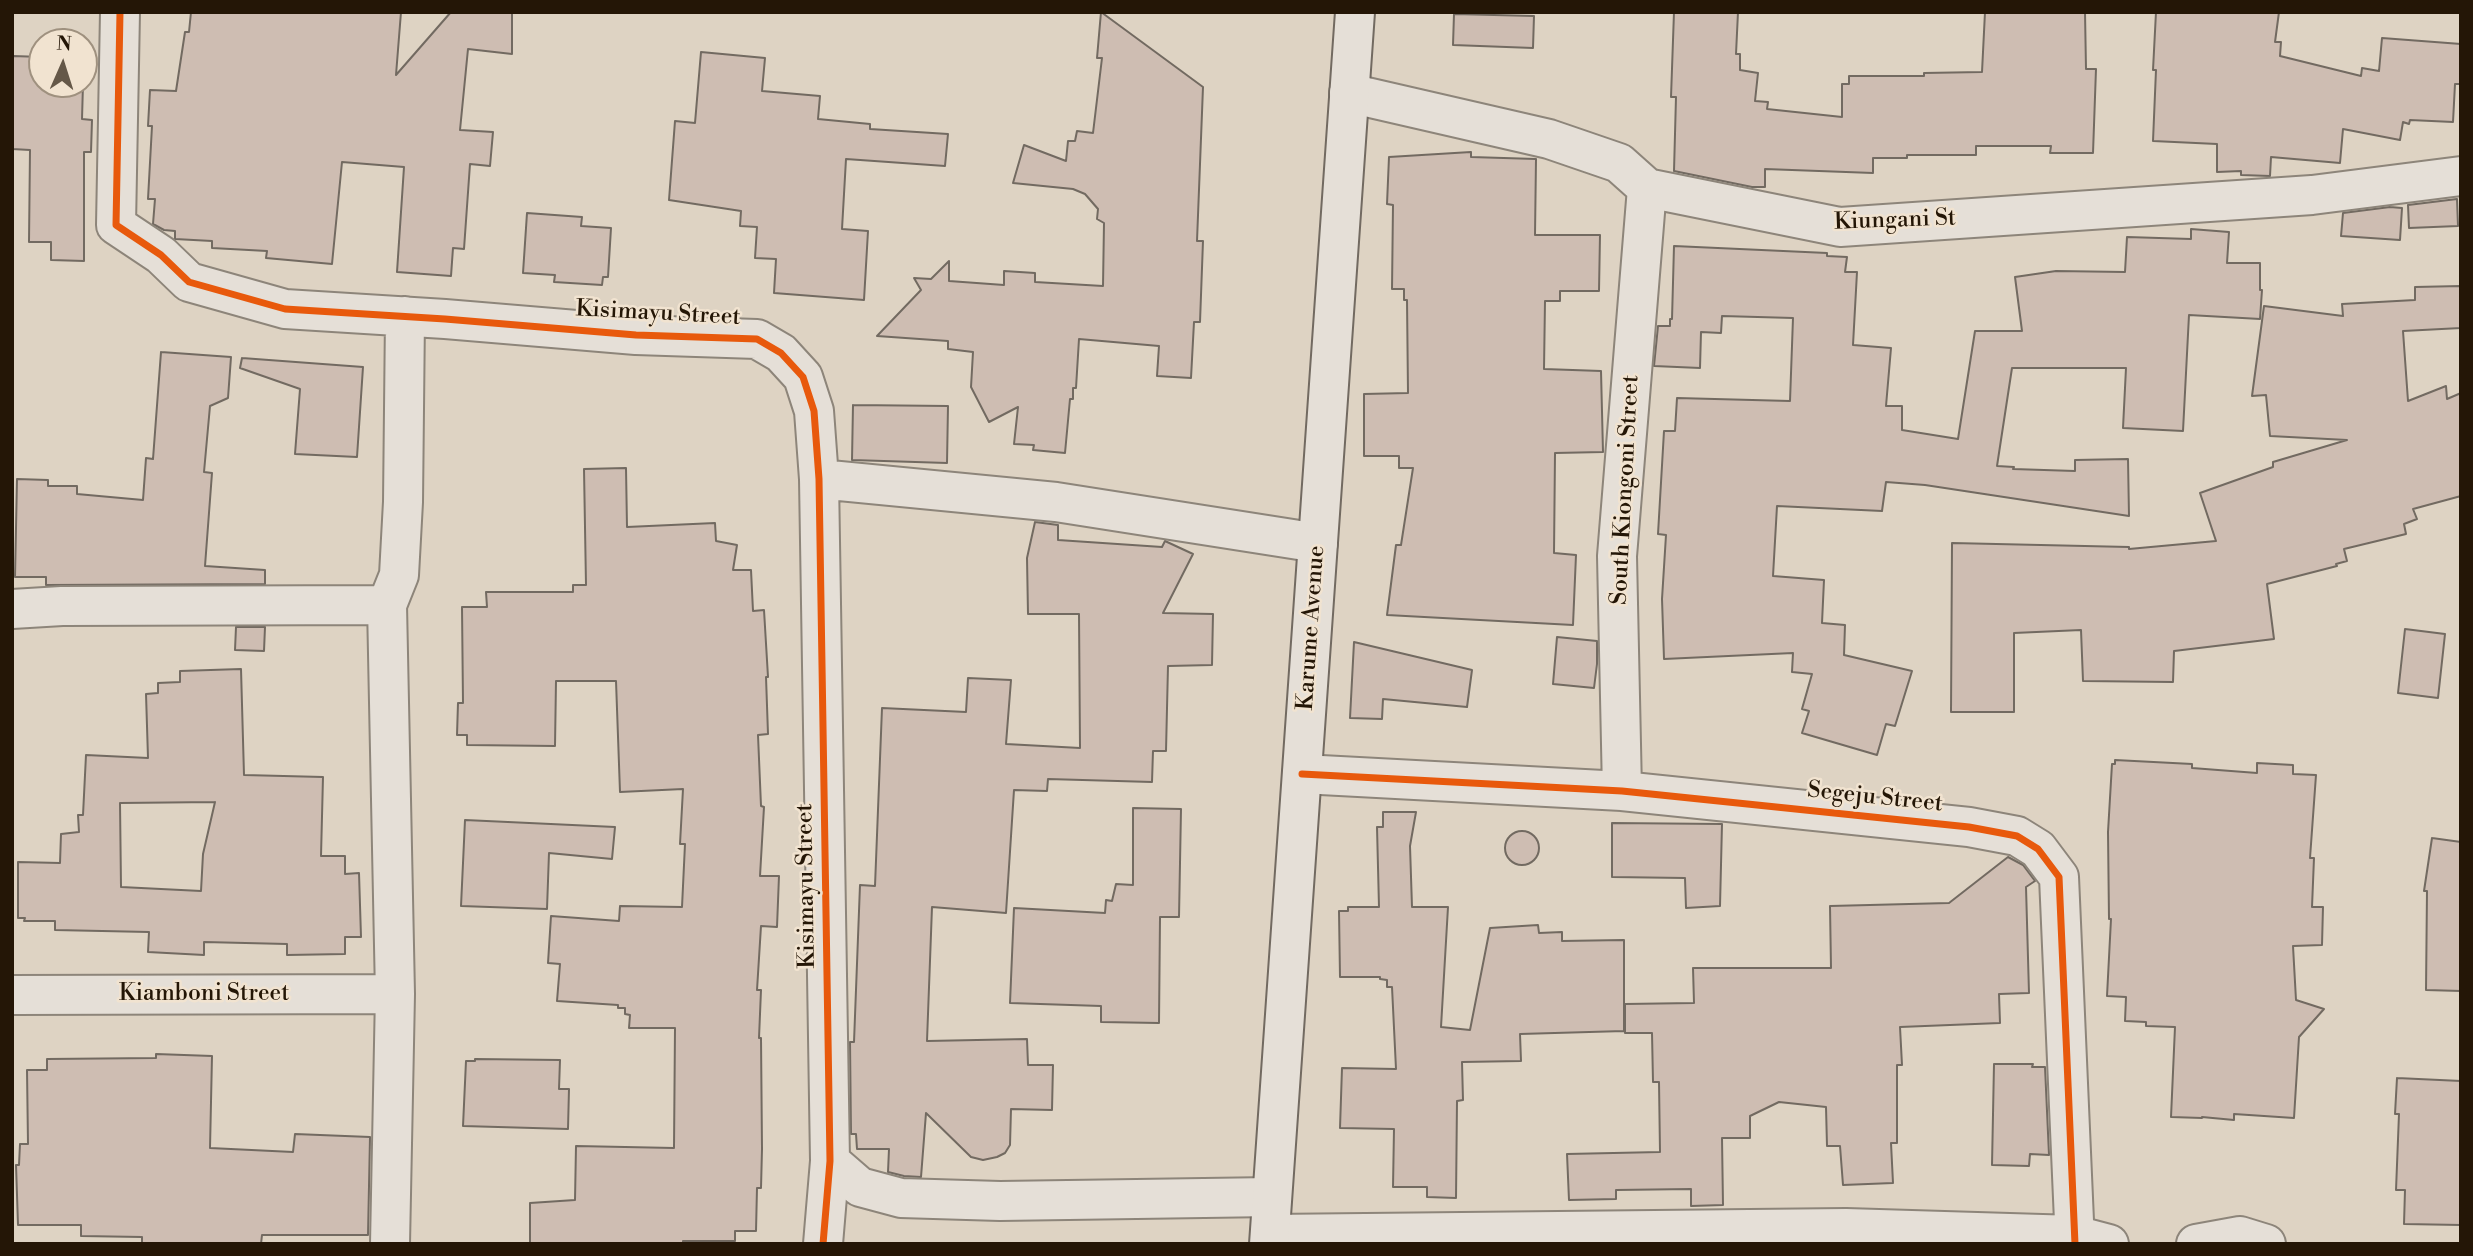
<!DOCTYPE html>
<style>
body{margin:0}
#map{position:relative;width:2473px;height:1256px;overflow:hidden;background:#ded3c3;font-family:"Libre Bodoni",serif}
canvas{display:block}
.frame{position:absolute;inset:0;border:14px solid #241606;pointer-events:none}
.north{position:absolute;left:28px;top:28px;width:70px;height:70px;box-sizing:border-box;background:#f1e3d0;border:2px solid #9f917f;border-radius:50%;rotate:3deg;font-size:19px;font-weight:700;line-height:28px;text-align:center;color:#241606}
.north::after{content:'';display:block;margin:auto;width:24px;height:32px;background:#655848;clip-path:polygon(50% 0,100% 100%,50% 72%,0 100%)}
</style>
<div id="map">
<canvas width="2473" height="1256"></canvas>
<div class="frame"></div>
<div class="north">N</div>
</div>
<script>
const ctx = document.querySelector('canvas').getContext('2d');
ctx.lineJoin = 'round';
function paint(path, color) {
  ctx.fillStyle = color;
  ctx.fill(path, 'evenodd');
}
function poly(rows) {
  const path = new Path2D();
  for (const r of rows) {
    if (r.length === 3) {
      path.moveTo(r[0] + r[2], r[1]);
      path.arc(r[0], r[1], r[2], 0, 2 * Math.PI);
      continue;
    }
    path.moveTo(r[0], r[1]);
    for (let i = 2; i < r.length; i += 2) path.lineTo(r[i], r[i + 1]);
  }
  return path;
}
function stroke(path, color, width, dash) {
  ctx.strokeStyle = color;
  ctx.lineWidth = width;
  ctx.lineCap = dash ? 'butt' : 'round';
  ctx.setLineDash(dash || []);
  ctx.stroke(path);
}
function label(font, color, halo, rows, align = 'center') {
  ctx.font = font + ' "Libre Bodoni",serif';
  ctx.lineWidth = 5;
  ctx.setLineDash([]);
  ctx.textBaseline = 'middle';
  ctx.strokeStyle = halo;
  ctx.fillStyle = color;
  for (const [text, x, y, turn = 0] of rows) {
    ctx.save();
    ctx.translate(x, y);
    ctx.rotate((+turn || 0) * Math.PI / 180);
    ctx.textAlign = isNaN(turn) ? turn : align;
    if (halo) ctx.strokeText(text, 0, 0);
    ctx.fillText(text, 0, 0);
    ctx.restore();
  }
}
const building = poly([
 [191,12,401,12,396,75,451,12,512,12,512,54,468,49,460,130,493,132,490,166,470,164,464,249,453,248,451,276,397,272,404,167,342,162,332,264,266,258,267,251,212,248,212,241,175,239,175,231,164,230,153,224,155,199,148,199,152,126,148,126,150,90,176,91,185,32,189,32,191,12],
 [1101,12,1203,87,1197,241,1203,241,1200,322,1194,322,1191,378,1157,376,1159,346,1079,339,1076,388,1073,388,1073,399,1070,399,1065,453,1033,450,1034,445,1014,444,1018,407,989,422,971,387,973,352,948,349,948,341,877,336,921,290,914,278,931,279,949,261,949,281,1004,285,1004,271,1035,273,1035,282,1103,286,1104,223,1097,219,1098,209,1085,194,1073,189,1013,183,1024,145,1066,161,1068,141,1075,141,1077,131,1093,133,1102,58,1097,58,1101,12],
 [1674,12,1738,12,1736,54,1740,54,1740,70,1758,73,1755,101,1768,102,1767,109,1842,117,1842,84,1849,84,1849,76,1924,76,1924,73,1982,72,1985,12,2085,12,2086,69,2096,69,2093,153,2050,153,2051,146,1976,146,1976,155,1907,155,1907,158,1873,158,1873,173,1765,169,1765,187,1752,187,1674,171,1676,97,1671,97,1674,12],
 [2156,12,2279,12,2275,42,2281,42,2280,56,2361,76,2362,68,2379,71,2382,38,2461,44,2461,84,2455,84,2453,122,2410,120,2409,124,2403,122,2400,140,2343,129,2340,163,2271,157,2270,176,2241,175,2241,171,2217,172,2217,144,2153,141,2156,70,2153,70,2156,12],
 [1454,14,1534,16,1533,48,1453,45,1454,14],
 [701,52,765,58,762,91,820,96,818,119,870,124,870,129,948,134,945,166,846,159,842,229,868,231,864,300,774,293,776,259,755,258,757,227,740,226,741,211,669,200,675,121,695,123,701,52],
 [13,56,42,57,42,84,83,84,82,119,92,120,91,152,84,152,84,261,51,260,51,242,29,242,30,150,12,149,13,56],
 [1471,152,1471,157,1536,159,1535,235,1600,235,1599,291,1560,291,1560,301,1545,301,1544,369,1601,371,1603,452,1555,453,1554,553,1576,555,1573,625,1387,615,1396,545,1401,545,1413,468,1399,468,1399,456,1364,456,1364,394,1408,393,1407,300,1404,300,1404,289,1392,289,1393,205,1387,204,1389,157,1471,152],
 [2457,199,2458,226,2409,228,2408,205,2457,199],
 [2390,207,2402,208,2400,240,2341,236,2343,213,2390,207],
 [527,213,582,217,581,226,611,228,608,277,603,277,602,285,554,282,555,275,523,273,527,213],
 [2191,229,2229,232,2227,263,2260,263,2260,290,2262,290,2260,319,2189,315,2183,431,2123,428,2126,368,2012,368,1997,466,2014,467,2013,469,2075,471,2075,460,2128,459,2129,516,1925,485,1886,482,1882,511,1777,506,1773,576,1824,580,1822,623,1845,625,1844,655,1912,671,1895,726,1886,724,1877,755,1802,733,1809,711,1802,709,1812,674,1792,672,1793,653,1664,659,1662,599,1666,535,1658,534,1664,431,1675,431,1677,398,1790,401,1793,318,1722,316,1721,333,1701,332,1700,368,1654,366,1658,326,1670,326,1670,319,1672,319,1674,246,1827,253,1827,256,1847,257,1845,272,1857,272,1853,345,1891,348,1886,406,1902,406,1902,430,1958,439,1975,331,2022,331,2015,277,2056,271,2125,272,2127,237,2191,239,2191,229],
 [2461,286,2461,328,2403,331,2408,401,2446,386,2447,399,2461,393,2461,496,2413,509,2417,519,2404,524,2406,534,2344,549,2347,561,2336,564,2337,566,2267,584,2274,639,2174,651,2173,682,2083,681,2081,630,2014,633,2014,712,1951,712,1952,543,2129,547,2129,549,2216,541,2200,493,2273,467,2273,462,2347,440,2270,436,2266,395,2252,396,2264,306,2343,316,2342,304,2415,300,2415,287,2461,286],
 [161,352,231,357,228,398,210,406,204,472,212,473,205,566,265,570,265,584,46,585,46,577,15,577,17,479,48,480,48,486,77,486,77,494,143,500,146,458,153,459,161,352],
 [242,358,363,367,357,457,295,454,300,389,240,368,242,358],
 [853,405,948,406,947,463,852,460,853,405],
 [626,468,627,527,715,523,716,541,737,545,733,570,751,570,753,611,764,610,768,677,766,677,768,734,758,735,761,806,764,807,760,876,779,876,777,927,761,926,757,990,761,990,759,1038,761,1038,762,1149,761,1188,757,1188,756,1231,735,1231,735,1241,683,1241,683,1244,530,1244,530,1203,575,1200,576,1146,674,1148,675,1028,629,1028,630,1015,625,1014,625,1008,618,1008,618,1005,557,1001,560,964,548,963,551,916,619,921,620,906,682,907,685,844,680,844,683,789,620,792,616,681,556,681,555,746,467,745,467,735,457,735,458,703,463,703,462,607,487,607,486,592,573,592,573,585,586,585,584,469,626,468],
 [1035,522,1058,525,1058,540,1162,547,1165,541,1193,554,1163,613,1213,614,1212,665,1168,666,1166,751,1153,751,1152,782,1048,779,1047,791,1014,790,1006,913,932,907,927,1041,1027,1039,1028,1065,1053,1065,1052,1110,1011,1109,1010,1145,1005,1153,997,1157,983,1160,971,1157,926,1113,921,1177,904,1176,888,1172,889,1149,857,1149,856,1134,851,1134,850,1042,854,1042,860,885,875,886,882,708,966,712,968,678,1011,680,1006,744,1080,748,1079,614,1028,614,1027,558,1035,522],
 [236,627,265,627,264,651,235,650,236,627],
 [2405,629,2445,634,2438,698,2398,693,2405,629],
 [1557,637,1597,641,1597,664,1594,688,1553,684,1557,637],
 [1354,642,1472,670,1467,707,1383,699,1382,719,1350,718,1354,642],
 [241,669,244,775,323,777,321,856,345,856,345,874,359,873,361,937,345,937,345,954,287,955,287,944,204,942,204,955,148,952,149,932,55,930,55,921,24,921,25,918,18,918,18,862,60,863,61,834,79,832,78,815,83,815,86,755,148,758,146,694,158,693,158,683,180,682,180,671,241,669],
 [215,802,203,854,201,891,121,887,120,803,215,802],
 [2115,760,2192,764,2192,768,2257,773,2257,763,2293,765,2293,774,2316,775,2310,858,2314,858,2312,907,2323,907,2322,945,2293,946,2296,1000,2324,1009,2299,1037,2294,1118,2234,1114,2234,1120,2202,1117,2202,1118,2171,1117,2175,1027,2146,1026,2146,1022,2125,1021,2126,997,2107,996,2111,919,2109,919,2108,832,2112,764,2115,764,2115,760],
 [1133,808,1181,809,1179,917,1160,917,1159,1023,1101,1022,1101,1006,1010,1003,1014,908,1105,913,1106,900,1112,901,1116,884,1133,885,1133,808],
 [1383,812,1416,812,1410,846,1412,907,1448,907,1441,1027,1470,1030,1490,928,1538,925,1539,933,1562,932,1562,941,1624,940,1624,1031,1520,1034,1521,1061,1462,1062,1463,1100,1457,1101,1456,1198,1427,1197,1427,1187,1393,1187,1394,1129,1340,1128,1342,1068,1396,1069,1392,987,1387,987,1387,980,1380,979,1380,977,1340,977,1339,911,1348,911,1348,907,1379,907,1377,827,1383,827,1383,812],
 [465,820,615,827,612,859,549,853,547,909,461,906,465,820],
 [1612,823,1722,824,1720,906,1686,908,1685,878,1612,877,1612,823],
 [1522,848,17],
 [2432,838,2461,842,2461,991,2426,990,2427,891,2424,891,2432,838],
 [2008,857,2023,865,2035,881,2026,887,2029,993,1999,994,2000,1023,1900,1027,1902,1065,1897,1065,1897,1143,1891,1143,1893,1183,1843,1185,1840,1146,1827,1146,1826,1107,1779,1102,1750,1116,1750,1138,1722,1138,1723,1205,1691,1206,1691,1189,1616,1190,1616,1199,1569,1200,1567,1154,1660,1152,1659,1082,1653,1082,1652,1033,1625,1033,1625,1004,1694,1003,1693,968,1831,968,1830,906,1949,903,2008,857],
 [156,1054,212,1056,210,1148,293,1152,295,1134,370,1137,368,1235,262,1235,261,1244,142,1244,142,1237,81,1236,81,1225,18,1225,16,1165,19,1165,20,1144,28,1144,27,1070,47,1070,47,1059,156,1058,156,1054],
 [475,1059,560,1060,559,1089,569,1089,568,1129,463,1126,466,1061,475,1061,475,1059],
 [1994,1064,2033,1064,2032,1067,2045,1067,2049,1155,2030,1154,2029,1166,1992,1165,1994,1064],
 [2397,1078,2461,1081,2461,1225,2404,1224,2405,1190,2396,1190,2399,1114,2395,1114,2397,1078]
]);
paint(building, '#cebdb2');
stroke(building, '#726a61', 2);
const street = poly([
 [120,12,116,225,161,255,189,282,285,309,445,319,636,335,757,339,781,353,803,377,814,411,819,479,830,1161,823,1244],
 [1349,93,1549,139,1619,163,1647,188,1840,227,2312,195,2461,176],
 [819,479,1056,502,1318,543],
 [12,609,62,606,387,605],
 [1302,774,1622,791,1969,827,2017,836,2038,849,2059,877,2075,1244],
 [1622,791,1617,556,1647,188],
 [12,995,395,994],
 [830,1161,860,1187,901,1198,1000,1201,1272,1197],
 [1270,1234,1846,1228,2075,1235,2109,1244],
 [390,1244,395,994,387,605,399,575,403,502,405,316],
 [2196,1244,2240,1236,2266,1244]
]);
const secondary = poly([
 [1269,1244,1355,12]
]);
stroke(street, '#8d857a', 42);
stroke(secondary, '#726a61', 42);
stroke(street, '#e5dfd7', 38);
stroke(secondary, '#e5dfd7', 38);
stroke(poly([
 [120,12,116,225,161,255,189,282,285,309,445,319,636,335,757,339,781,353,803,377,814,411,819,479,830,1161,823,1244],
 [1302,774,1622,791,1969,827,2017,836,2038,849,2059,877,2075,1244]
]), '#e8590c', 7);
label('23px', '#241606', '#f1e3d0', [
 ["Kiungani St",1895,221,-2],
 ["Kisimayu Street",658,314,3],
 ["South Kiongoni Street",1626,490,-87],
 ["Karume Avenue",1312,628,-86],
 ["Segeju Street",1875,798,6],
 ["Kisimayu Street",807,886,-91],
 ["Kiamboni Street",204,994]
]);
</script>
